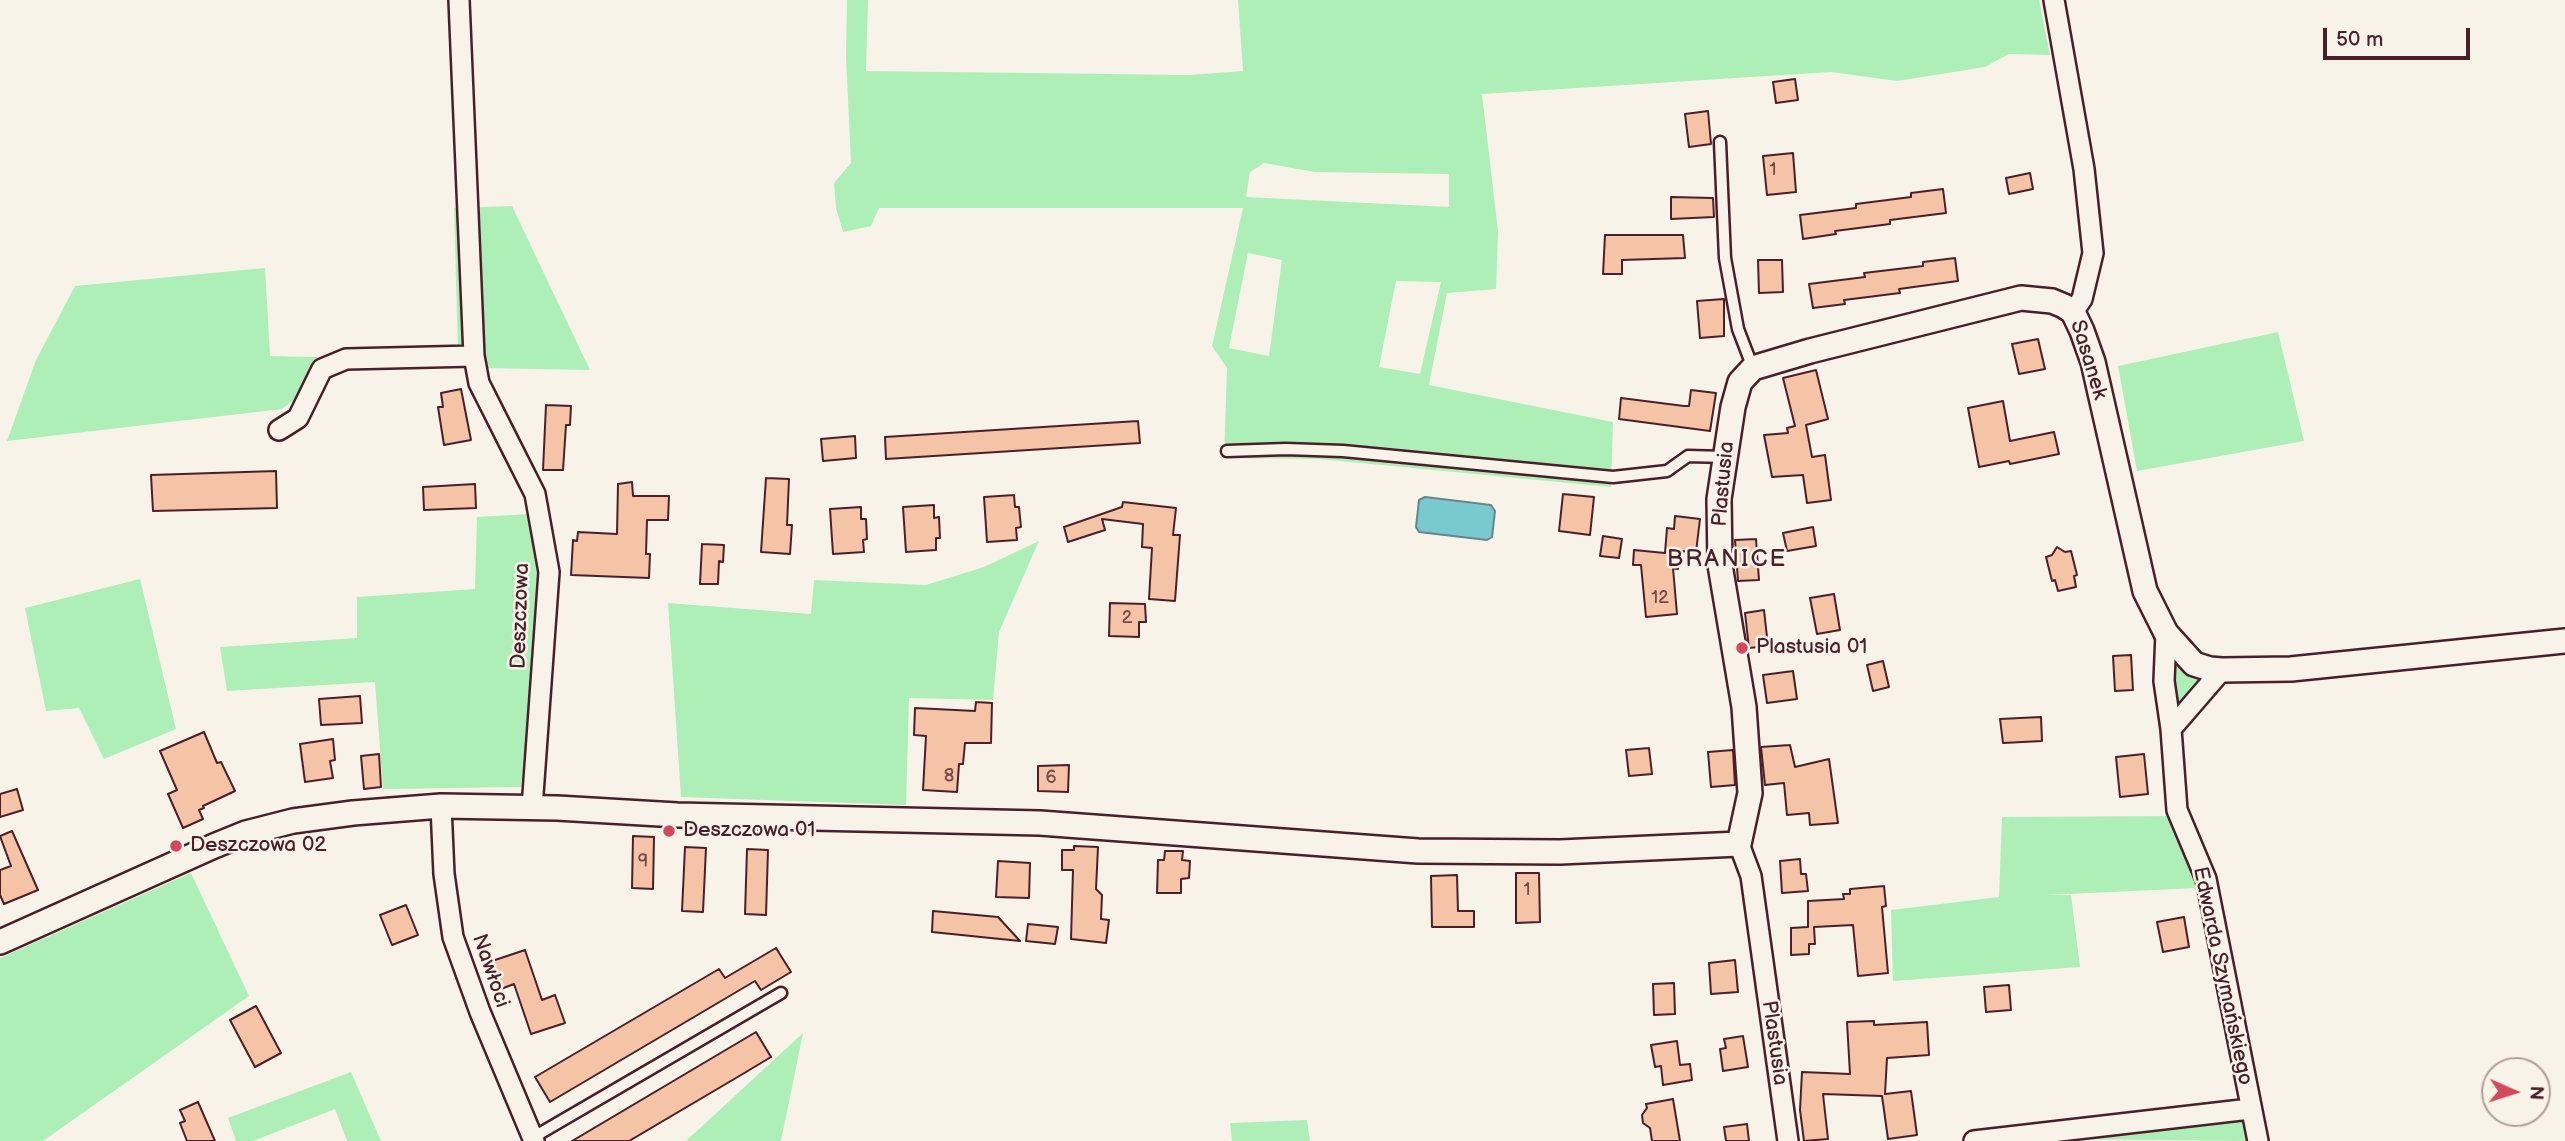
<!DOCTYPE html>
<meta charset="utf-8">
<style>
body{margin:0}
#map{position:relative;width:2565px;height:1141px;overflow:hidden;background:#f7f3e8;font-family:"Balsamiq Sans",sans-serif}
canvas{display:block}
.north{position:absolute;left:2481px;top:1057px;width:70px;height:70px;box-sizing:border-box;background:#f7f3e8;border:2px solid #b29e9c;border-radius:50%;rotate:93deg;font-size:19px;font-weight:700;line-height:28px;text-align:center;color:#4a1f2b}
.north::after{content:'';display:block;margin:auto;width:24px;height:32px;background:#d1495b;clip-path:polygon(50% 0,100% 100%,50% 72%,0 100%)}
.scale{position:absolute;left:2323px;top:28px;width:147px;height:32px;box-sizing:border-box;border:4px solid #4a1f2b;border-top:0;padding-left:9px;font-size:21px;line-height:24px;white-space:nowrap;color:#4a1f2b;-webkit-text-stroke:5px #f7f3e8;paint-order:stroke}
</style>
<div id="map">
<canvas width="2565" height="1141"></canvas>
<div class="north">N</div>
<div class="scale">50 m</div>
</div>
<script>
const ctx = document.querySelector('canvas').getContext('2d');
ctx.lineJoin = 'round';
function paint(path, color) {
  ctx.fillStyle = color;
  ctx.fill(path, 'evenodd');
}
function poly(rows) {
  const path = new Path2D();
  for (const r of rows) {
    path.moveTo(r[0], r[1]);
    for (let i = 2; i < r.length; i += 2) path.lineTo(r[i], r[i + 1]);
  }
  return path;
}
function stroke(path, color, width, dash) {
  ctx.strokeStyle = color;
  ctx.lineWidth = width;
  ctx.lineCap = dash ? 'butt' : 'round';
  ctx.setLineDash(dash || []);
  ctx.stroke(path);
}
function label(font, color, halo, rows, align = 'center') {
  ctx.font = font + ' "Balsamiq Sans",sans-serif';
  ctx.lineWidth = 5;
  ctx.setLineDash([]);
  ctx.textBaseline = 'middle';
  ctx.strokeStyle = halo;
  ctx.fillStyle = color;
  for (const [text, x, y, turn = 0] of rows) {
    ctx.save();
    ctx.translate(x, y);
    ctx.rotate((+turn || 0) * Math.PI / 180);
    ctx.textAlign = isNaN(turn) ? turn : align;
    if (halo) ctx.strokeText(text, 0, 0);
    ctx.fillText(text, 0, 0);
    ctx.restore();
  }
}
paint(poly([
 [847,0,868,0,866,71,1189,75,1243,71,1238,0,2039,0,2050,55,2009,54,1985,67,1897,81,1831,72,1482,94,1498,231,1496,289,1447,293,1429,385,1613,422,1611,487,1319,459,1224,458,1227,368,1212,346,1243,208,879,208,871,226,843,232,836,208,834,183,851,163,846,57],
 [1264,163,1315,172,1449,174,1449,207,1246,197,1250,172],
 [1248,253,1282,260,1269,356,1229,348],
 [1396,281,1441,282,1420,374,1379,367],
 [512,206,590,370,480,368,458,350,454,208],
 [265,268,270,356,317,357,298,397,282,409,7,441,36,360,75,286],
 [2278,332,2304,441,2137,471,2118,366],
 [529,514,544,577,521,787,383,789,375,682,227,691,220,647,357,638,357,597,475,589,477,517],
 [1039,541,999,632,993,700,909,698,906,805,681,797,668,603,811,614,814,580,926,585,984,567],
 [140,579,176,729,104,759,79,708,46,711,25,608],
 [2177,662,2208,674,2184,702,2172,704,2169,666],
 [2172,816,2198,888,2046,895,2071,895,2080,967,1893,981,1891,910,1999,897,2002,817],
 [191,873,249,996,43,1141,0,1141,0,958],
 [803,1033,781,1141,686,1141],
 [351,1072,381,1141,347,1141,335,1109,253,1141,236,1141,228,1118],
 [2243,1117,2248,1141,2060,1139],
 [1307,1120,1310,1141,1232,1141,1230,1123]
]), '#aeefb8');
const water = poly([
 [1425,497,1491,505,1495,511,1492,537,1487,540,1419,532,1416,527,1419,500,1425,497]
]);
paint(water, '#78cace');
stroke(water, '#66868d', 2);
const building = poly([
 [1795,79,1798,100,1776,103,1773,82,1795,79],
 [1708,111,1711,144,1689,147,1685,114,1708,111],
 [1793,153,1796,192,1767,195,1763,156,1793,153],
 [2030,173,2033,189,2009,194,2006,178,2030,173],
 [1943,189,1946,213,1890,220,1890,224,1835,231,1836,234,1803,239,1800,215,1856,208,1856,204,1911,197,1911,193,1943,189],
 [1671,197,1713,198,1714,217,1671,219,1671,197],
 [1605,235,1683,235,1685,258,1622,260,1622,274,1603,274,1605,235],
 [1955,258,1958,281,1899,289,1900,293,1844,300,1845,304,1813,308,1809,284,1865,277,1864,273,1923,266,1923,262,1955,258],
 [1758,260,1782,260,1783,292,1759,293,1758,260],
 [1724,299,1724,336,1700,338,1697,301,1724,299],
 [2038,339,2045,369,2019,374,2012,344,2038,339],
 [1816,370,1828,419,1806,425,1812,457,1825,455,1831,500,1807,503,1803,475,1772,477,1764,435,1788,433,1787,428,1795,426,1783,378,1816,370],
 [461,389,471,440,444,445,438,407,443,407,441,393,461,389],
 [1691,390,1716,393,1710,431,1619,419,1621,398,1684,406,1689,406,1691,390],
 [2003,401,2010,441,2054,432,2059,454,2010,464,2009,461,1979,467,1968,408,2003,401],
 [546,405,571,406,570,425,566,425,563,470,543,470,546,405],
 [1138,421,1140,443,886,459,885,437,1138,421],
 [855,436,856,458,823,461,821,439,855,436],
 [276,471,277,508,153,511,151,475,276,471],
 [766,478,789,479,787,525,792,525,790,554,761,552,766,478],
 [632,482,633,496,669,496,668,520,647,520,646,554,650,554,649,578,571,575,573,540,577,541,578,532,617,534,618,484,632,482],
 [475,484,476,508,424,510,423,487,475,484],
 [1563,494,1594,497,1590,535,1559,531,1563,494],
 [1014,495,1015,507,1019,507,1021,527,1016,528,1017,540,987,542,984,497,1014,495],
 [1123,502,1176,508,1173,535,1180,535,1175,601,1149,599,1152,548,1142,547,1143,524,1102,519,1105,530,1068,542,1064,527,1122,507,1123,502],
 [934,505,934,518,939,517,940,538,936,538,936,550,906,552,903,507,934,505],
 [861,507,861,519,866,519,867,539,863,540,864,552,833,554,830,509,861,507],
 [1675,516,1700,519,1696,552,1680,551,1678,569,1673,568,1677,614,1646,617,1641,565,1633,565,1634,550,1665,553,1667,528,1674,529,1675,516],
 [1813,527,1816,546,1787,551,1783,533,1813,527],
 [1603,536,1622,539,1619,558,1600,556,1603,536],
 [1756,539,1759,580,1738,581,1735,540,1756,539],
 [702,544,724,545,723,562,719,561,718,584,700,584,702,544],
 [2057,547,2065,552,2071,551,2077,575,2074,576,2076,587,2058,591,2055,580,2052,581,2046,557,2052,555,2057,547],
 [1834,594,1840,630,1817,634,1810,598,1834,594],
 [1110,603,1145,604,1146,622,1139,622,1139,637,1109,636,1110,603],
 [1764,610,1768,646,1749,648,1745,613,1764,610],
 [2131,655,2133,690,2115,691,2113,656,2131,655],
 [1883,661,1889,687,1873,691,1867,665,1883,661],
 [1793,671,1797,699,1767,703,1763,675,1793,671],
 [360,696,362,723,321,725,319,699,360,696],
 [976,702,992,703,991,743,965,743,963,764,959,764,957,792,923,790,926,736,914,735,915,708,975,711,976,702],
 [2041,717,2042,741,2003,743,2000,719,2041,717],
 [204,732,217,763,221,762,235,791,203,806,204,808,199,810,203,819,183,828,168,794,177,790,160,751,204,732],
 [333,739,335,760,330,761,333,778,305,782,300,744,333,739],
 [1790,745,1795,767,1829,759,1838,823,1810,825,1809,813,1787,815,1784,783,1765,785,1761,747,1790,745],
 [1649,748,1652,774,1629,776,1626,750,1649,748],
 [1733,750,1735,785,1711,787,1708,752,1733,750],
 [379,754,381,787,364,789,361,756,379,754],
 [2144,754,2148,794,2120,797,2116,757,2144,754],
 [1069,765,1068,792,1038,791,1038,766,1069,765],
 [17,789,23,810,0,817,0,794,17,789],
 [12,831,38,890,4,904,0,895,0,870,11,866,0,836,12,831],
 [633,836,654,837,653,889,632,888,633,836],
 [1074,846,1098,847,1096,889,1102,895,1101,919,1109,920,1106,943,1071,939,1073,870,1062,870,1062,850,1074,850,1074,846],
 [685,847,706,848,703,912,682,911,685,847],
 [747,849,768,850,766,915,745,914,747,849],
 [1165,851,1183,851,1182,860,1190,861,1189,878,1181,879,1181,893,1157,893,1158,860,1164,860,1165,851],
 [1800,859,1801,874,1806,874,1808,891,1782,893,1780,861,1800,859],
 [998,861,1030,863,1029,898,996,897,998,861],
 [1516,873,1539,873,1540,922,1516,923,1516,873],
 [1457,875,1458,911,1474,911,1474,927,1432,927,1431,876,1457,875],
 [1884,886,1886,906,1882,907,1888,973,1858,976,1853,925,1814,927,1815,944,1809,944,1809,954,1791,955,1791,928,1808,927,1808,901,1844,899,1843,894,1850,894,1850,889,1884,886],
 [406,905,418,935,392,945,380,915,406,905],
 [933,911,998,917,1020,941,932,932,933,911],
 [2184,917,2189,947,2163,952,2157,922,2184,917],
 [1028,924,1058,927,1055,944,1026,941,1028,924],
 [776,948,791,972,761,990,755,981,550,1102,535,1077,719,969,725,978,776,948],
 [525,950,542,1000,555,995,565,1023,531,1034,514,984,501,989,492,961,525,950],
 [1735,960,1738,992,1711,994,1709,963,1735,960],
 [1674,983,1675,1014,1654,1015,1653,984,1674,983],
 [2009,985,2011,1010,1986,1012,1984,987,2009,985],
 [256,1006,281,1053,255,1067,230,1020,256,1006],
 [1874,1021,1874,1025,1927,1022,1929,1055,1887,1058,1885,1094,1911,1091,1917,1135,1888,1139,1882,1096,1823,1094,1828,1139,1804,1141,1800,1110,1802,1072,1850,1074,1847,1022,1874,1021],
 [756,1032,771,1057,741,1075,629,1141,572,1141,756,1032],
 [1743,1036,1748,1067,1723,1071,1720,1049,1726,1048,1724,1039,1743,1036],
 [1677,1041,1680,1065,1690,1064,1692,1080,1663,1085,1661,1066,1655,1067,1651,1045,1677,1041],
 [1673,1099,1680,1141,1652,1141,1650,1128,1643,1123,1642,1115,1647,1108,1646,1104,1673,1099],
 [198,1102,215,1141,187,1141,180,1123,185,1121,180,1110,198,1102],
 [1747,1124,1749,1141,1726,1141,1724,1127,1747,1124]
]);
paint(building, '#f5c3a5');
stroke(building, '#4a1f2b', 2);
const service = poly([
 [1720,142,1725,258,1738,329,1753,368],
 [1227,451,1286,449,1343,451,1613,477,1667,471,1688,456,1725,457],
 [532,1138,781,993]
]);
const minor = poly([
 [459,0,474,356,479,383,535,494,549,572,532,808],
 [2054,0,2084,169,2093,253,2082,299,2073,312],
 [279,430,298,418,322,369,346,359,474,356],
 [2166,633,2164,681,2171,729,2177,810,2206,879,2258,1141],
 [2171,729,2222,670],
 [441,806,444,874,453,937,480,1012,534,1141],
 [1739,844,1751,876,1788,1141],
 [1974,1141,2250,1109]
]);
const tertiary = poly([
 [0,942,214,846,246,833,293,821,353,813,441,806,557,808,677,815,1040,823,1418,851,1560,852,1739,844,1750,793,1744,707,1720,565,1719,499,1733,407,1740,382,1753,368,1810,351,2021,298,2052,301,2064,306,2073,312,2082,331,2093,362,2145,591,2166,633,2194,664,2210,669,2222,670,2291,669,2565,641]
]);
stroke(service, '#4a1f2b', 15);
stroke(minor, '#4a1f2b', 24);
stroke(tertiary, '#4a1f2b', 28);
stroke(service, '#f7f3e8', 10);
stroke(minor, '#f7f3e8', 19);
stroke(tertiary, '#f7f3e8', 23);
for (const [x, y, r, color] of [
 [1742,648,7,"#d1495b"],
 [669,831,7,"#d1495b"],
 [176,846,7,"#d1495b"]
]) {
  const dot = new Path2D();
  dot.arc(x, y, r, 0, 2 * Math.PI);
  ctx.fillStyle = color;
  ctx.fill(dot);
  stroke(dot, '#f7f3e8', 2.5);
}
label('18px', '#75484a', null, [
 ["1",1773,170],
 ["12",1660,598],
 ["2",1127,618],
 ["8",949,776],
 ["6",1051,778],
 ["9",643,862],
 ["1",1527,890]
]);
label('21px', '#4a1f2b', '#f7f3e8', [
 ["Sasanek",2088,360,73],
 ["Plastusia",1724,484,-85],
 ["Deszczowa",521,616,-88],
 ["Nawłoci",490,971,71],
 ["Edwarda Szymańskiego",2222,976,78],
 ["Plastusia",1774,1043,82]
]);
label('21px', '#4a1f2b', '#f7f3e8', [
 ["Plastusia 01",1756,648],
 ["Deszczowa 01",683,831],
 ["Deszczowa 02",190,846]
], 'left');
ctx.letterSpacing = '2px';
label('24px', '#4a1f2b', '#f7f3e8', [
 ["BRANICE",1727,560]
]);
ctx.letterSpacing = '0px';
</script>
